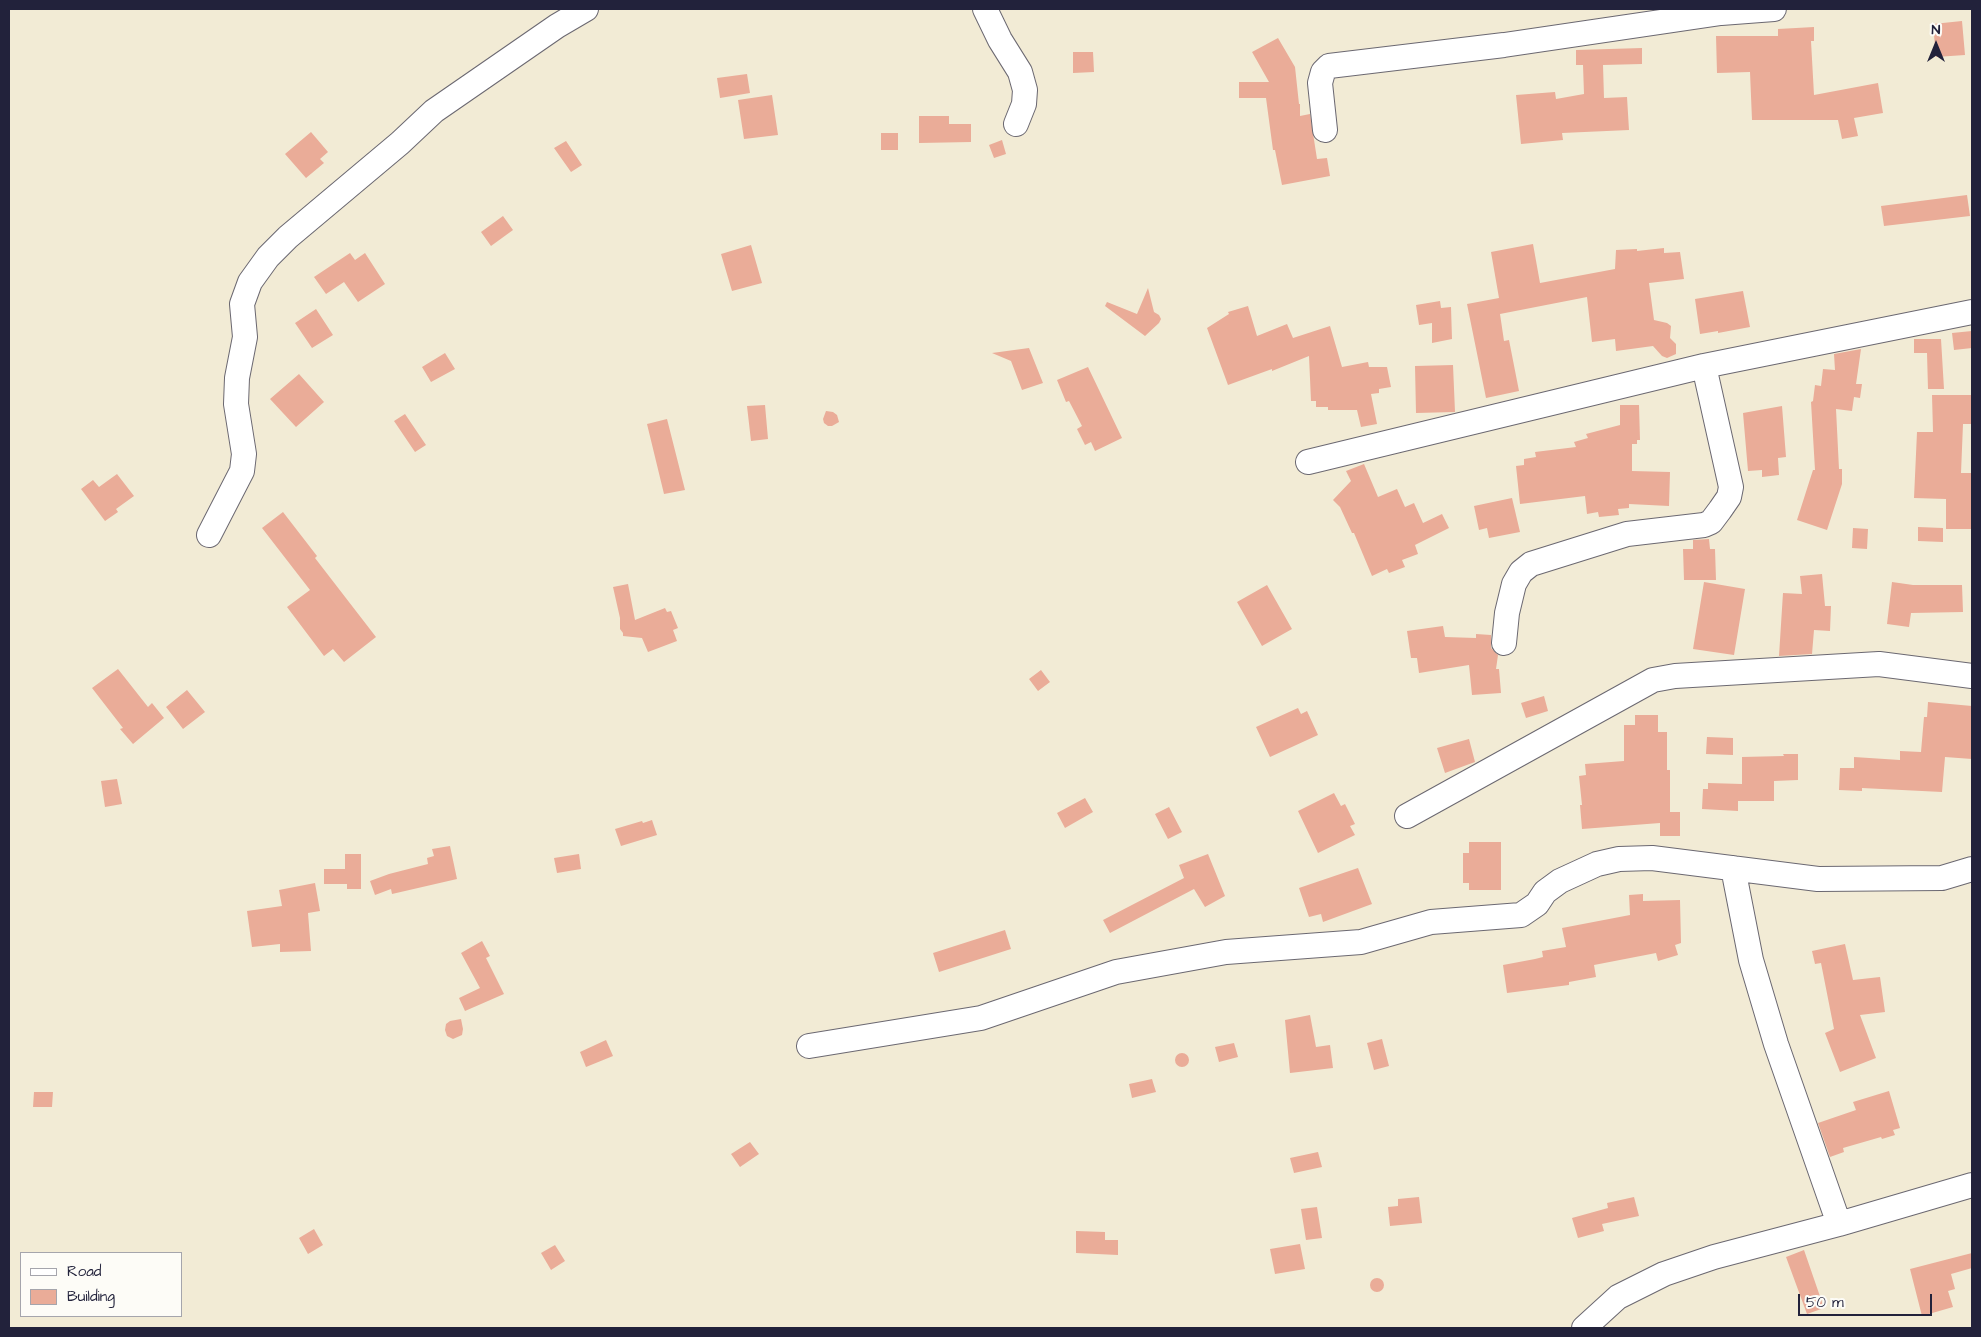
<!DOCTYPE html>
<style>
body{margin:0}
#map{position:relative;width:1981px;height:1337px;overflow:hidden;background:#f2ebd5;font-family:"Architects Daughter",sans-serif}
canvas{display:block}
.frame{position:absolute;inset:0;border:10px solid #22223b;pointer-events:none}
.legend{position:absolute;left:20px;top:1252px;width:162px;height:65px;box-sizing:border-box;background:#fdfcf7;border:1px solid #a5a5ac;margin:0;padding:6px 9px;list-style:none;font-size:15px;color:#22223b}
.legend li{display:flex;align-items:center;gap:10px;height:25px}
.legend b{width:25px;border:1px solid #a5a5ac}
.north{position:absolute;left:1911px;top:20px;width:50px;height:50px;-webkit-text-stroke:4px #fdfcf7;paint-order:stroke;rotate:0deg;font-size:14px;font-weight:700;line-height:20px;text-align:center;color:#22223b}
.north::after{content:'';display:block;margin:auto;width:18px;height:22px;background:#22223b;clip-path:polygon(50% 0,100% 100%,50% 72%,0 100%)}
.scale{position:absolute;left:1798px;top:1294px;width:134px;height:22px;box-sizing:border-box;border:2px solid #22223b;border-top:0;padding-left:6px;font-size:15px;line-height:18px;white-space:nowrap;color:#22223b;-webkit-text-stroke:4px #fdfcf7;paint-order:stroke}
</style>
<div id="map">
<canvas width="1981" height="1337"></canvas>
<div class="frame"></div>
<ul class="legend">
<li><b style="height:6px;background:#fff"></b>Road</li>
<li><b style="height:14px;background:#eaac98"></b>Building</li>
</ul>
<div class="north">N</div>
<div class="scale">50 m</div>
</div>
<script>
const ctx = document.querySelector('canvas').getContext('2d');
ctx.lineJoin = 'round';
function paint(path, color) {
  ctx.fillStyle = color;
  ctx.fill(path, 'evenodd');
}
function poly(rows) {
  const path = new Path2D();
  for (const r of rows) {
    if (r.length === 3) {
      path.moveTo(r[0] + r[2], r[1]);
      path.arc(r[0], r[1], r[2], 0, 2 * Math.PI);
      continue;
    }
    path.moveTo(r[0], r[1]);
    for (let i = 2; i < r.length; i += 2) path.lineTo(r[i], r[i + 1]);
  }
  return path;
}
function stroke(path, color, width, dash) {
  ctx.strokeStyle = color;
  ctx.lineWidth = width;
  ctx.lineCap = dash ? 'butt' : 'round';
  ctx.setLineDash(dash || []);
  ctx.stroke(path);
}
paint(poly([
 [1962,21,1965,55,1936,57,1933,24],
 [1814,27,1814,41,1811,41,1814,95,1878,83,1883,113,1854,118,1858,136,1842,139,1838,120,1752,120,1750,72,1717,73,1716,36,1778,36,1778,29],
 [1278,38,1295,67,1299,104,1300,104,1300,116,1310,114,1317,159,1327,158,1330,176,1282,185,1275,150,1273,150,1266,98,1239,98,1239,82,1269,82,1252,52],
 [1642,48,1642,64,1603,65,1604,98,1627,97,1629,130,1562,133,1563,140,1521,144,1516,95,1555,92,1556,99,1584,94,1583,65,1576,65,1576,50],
 [1073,52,1093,52,1094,72,1073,73],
 [747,74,750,93,720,98,717,78],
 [772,95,778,135,744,139,738,100],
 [919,116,949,116,949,124,971,124,971,142,919,143],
 [311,132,328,152,320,159,324,163,306,178,285,154],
 [881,133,898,133,898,150,881,150],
 [1002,140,1006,154,994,158,989,145],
 [566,141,582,165,571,172,554,148],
 [1967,195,1970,216,1884,226,1881,206],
 [503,216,513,230,491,246,481,232],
 [1533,244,1540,283,1615,269,1616,250,1637,249,1637,251,1664,248,1664,253,1680,252,1684,279,1649,283,1654,320,1667,323,1671,326,1670,338,1676,344,1676,354,1667,358,1662,356,1653,346,1616,351,1615,339,1592,342,1587,297,1500,314,1504,341,1509,340,1519,391,1486,398,1467,304,1499,298,1491,252],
 [751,245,762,283,732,291,721,254],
 [350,253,355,260,365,253,385,284,358,302,344,282,326,294,314,277],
 [1148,288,1154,312,1159,315,1161,319,1159,323,1145,336,1105,306,1107,302,1137,314],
 [1743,291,1750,327,1718,333,1718,331,1700,334,1695,299],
 [1440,301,1441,308,1451,307,1452,339,1432,343,1432,323,1419,325,1416,305],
 [1248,306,1257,336,1287,324,1293,338,1330,326,1342,367,1368,362,1369,367,1387,367,1391,387,1379,389,1379,393,1371,394,1377,424,1361,427,1357,410,1328,410,1328,407,1316,407,1316,401,1311,401,1309,356,1272,371,1272,369,1228,385,1207,328,1229,314,1228,312],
 [316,309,333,335,312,348,295,323],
 [1972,331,1972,348,1954,350,1952,333],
 [1914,339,1941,339,1944,389,1928,389,1927,353,1914,353],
 [1029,348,1043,383,1022,390,1011,361,992,353],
 [1861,349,1856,384,1862,384,1860,398,1854,397,1852,411,1836,409,1839,469,1842,469,1842,484,1827,530,1797,520,1813,470,1815,470,1811,402,1813,401,1815,385,1821,386,1823,369,1835,370,1834,354],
 [445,353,455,369,431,382,422,367],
 [1453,365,1455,412,1416,413,1415,366],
 [1088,367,1122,438,1095,451,1091,442,1085,445,1077,429,1082,426,1069,401,1066,402,1057,380],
 [299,374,324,402,296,427,270,399],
 [1932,395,1972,395,1972,424,1963,424,1961,473,1972,473,1972,529,1946,529,1946,499,1914,498,1917,432,1933,432],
 [765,405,768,439,751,441,747,406],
 [1620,405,1639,405,1640,440,1637,440,1637,444,1632,444,1632,471,1670,472,1669,506,1629,504,1629,508,1618,509,1619,515,1599,517,1598,512,1587,514,1585,496,1520,504,1516,466,1524,465,1524,459,1536,457,1535,452,1576,447,1574,442,1588,438,1586,434,1620,425],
 [1782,406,1786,457,1778,458,1779,475,1762,477,1762,470,1748,471,1743,413],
 [826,411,833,412,837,415,839,422,832,426,828,426,824,423,823,419],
 [405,414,426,445,415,452,394,421],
 [667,419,685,490,664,494,647,424],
 [1364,464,1378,497,1397,489,1405,507,1414,503,1423,523,1442,514,1449,528,1415,545,1418,554,1402,560,1405,567,1389,573,1387,569,1372,576,1354,533,1352,533,1340,507,1333,500,1351,481,1346,471],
 [117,474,134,496,116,509,118,512,105,521,81,489,93,480,99,487],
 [1512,498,1520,532,1489,538,1487,528,1479,530,1474,506],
 [283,512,317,556,315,558,376,637,344,662,333,649,324,656,287,607,310,590,262,528],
 [1918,527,1943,528,1943,542,1918,541],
 [1853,528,1868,529,1867,549,1852,548],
 [1709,539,1710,549,1715,549,1716,580,1684,580,1683,549,1693,549,1693,540],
 [1822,574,1825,606,1831,606,1830,631,1814,630,1812,654,1779,656,1783,593,1802,594,1800,576],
 [1704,582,1745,589,1734,655,1693,649],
 [1892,582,1913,585,1962,585,1963,612,1911,613,1909,627,1887,624],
 [628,584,635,620,665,608,667,612,671,611,678,628,673,630,677,641,648,652,642,638,623,636,623,633,620,629,620,618,613,587],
 [1267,585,1292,629,1262,646,1237,602],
 [1443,626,1445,637,1476,638,1476,634,1491,635,1491,648,1498,655,1496,669,1499,669,1501,693,1472,695,1469,665,1419,673,1417,658,1411,658,1407,631],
 [118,669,148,707,152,703,164,718,133,744,120,729,123,728,92,688],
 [1041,670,1050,682,1038,691,1029,679],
 [187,690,205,712,183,729,166,707],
 [1544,696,1548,711,1526,718,1521,703],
 [1928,702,1972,706,1972,759,1945,757,1942,792,1862,788,1862,791,1839,790,1840,768,1854,768,1854,757,1900,760,1900,751,1921,752,1924,717,1927,717],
 [1298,708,1301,714,1307,711,1318,735,1270,757,1256,727],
 [1635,715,1658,715,1658,732,1667,732,1667,770,1670,770,1670,812,1680,812,1680,836,1660,836,1660,823,1582,829,1580,805,1582,805,1579,776,1586,775,1585,764,1624,761,1624,725,1635,725],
 [1707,737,1733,738,1733,755,1706,754],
 [1469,739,1475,762,1445,773,1437,748],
 [1783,754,1798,754,1798,780,1774,781,1774,801,1738,801,1738,811,1702,809,1703,789,1708,789,1708,783,1742,784,1742,757,1784,756],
 [117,779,122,804,105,807,101,781],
 [1334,793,1341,806,1345,804,1355,824,1350,826,1355,835,1318,853,1298,811],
 [1085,798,1093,812,1065,828,1057,813],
 [1169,807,1182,832,1168,839,1155,814],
 [652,820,657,835,621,846,615,829,642,821,643,823],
 [1469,842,1501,842,1501,890,1469,890,1469,883,1463,883,1463,853,1469,853],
 [450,846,457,879,392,894,391,889,375,895,370,881,389,874,428,864,427,858,434,856,432,849],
 [345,854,361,854,361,889,347,889,347,884,324,884,324,869,345,869],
 [579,854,581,869,557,873,554,858],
 [1208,854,1225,896,1205,907,1194,889,1110,933,1103,920,1184,878,1179,865],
 [1358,868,1372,904,1323,922,1321,914,1309,917,1299,888],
 [315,883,320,911,308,913,311,951,280,952,280,944,252,947,247,911,282,906,279,890],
 [1643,894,1643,901,1680,900,1681,943,1675,945,1678,955,1658,961,1656,953,1594,965,1596,977,1569,982,1569,985,1507,993,1503,965,1535,959,1543,957,1542,951,1566,947,1562,928,1630,915,1629,895],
 [1005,930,1011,949,939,972,933,953],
 [482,941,490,956,486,958,504,994,465,1011,459,998,480,988,461,953],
 [1845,944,1853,980,1880,977,1885,1012,1860,1015,1876,1058,1840,1072,1825,1033,1834,1029,1821,963,1815,964,1812,951],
 [1310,1015,1316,1047,1330,1045,1333,1068,1290,1073,1285,1020],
 [461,1019,463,1029,462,1035,453,1039,447,1036,445,1030,446,1024,450,1021],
 [1382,1039,1389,1066,1374,1070,1367,1043],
 [606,1040,613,1056,586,1067,580,1052],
 [1234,1043,1238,1057,1219,1062,1215,1047],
 [1182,1060,7],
 [1152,1079,1156,1092,1132,1098,1129,1084],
 [1889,1091,1900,1128,1893,1130,1895,1135,1882,1139,1881,1137,1843,1148,1844,1152,1830,1157,1818,1123,1856,1110,1853,1102],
 [34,1092,53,1092,52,1107,33,1107],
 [750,1142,759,1154,740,1167,731,1154],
 [1318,1152,1322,1167,1294,1173,1290,1158],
 [1419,1197,1422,1223,1390,1226,1388,1207,1398,1206,1398,1199],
 [1634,1197,1639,1216,1602,1224,1604,1231,1578,1238,1572,1218,1608,1208,1607,1203],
 [1317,1207,1322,1238,1306,1240,1301,1209],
 [314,1229,323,1245,308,1254,299,1238],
 [1076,1231,1105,1232,1105,1240,1118,1240,1118,1255,1076,1253],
 [1300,1244,1305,1269,1275,1274,1270,1249],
 [555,1245,565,1261,551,1270,541,1253],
 [1804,1250,1824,1308,1807,1314,1786,1257],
 [1972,1253,1972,1268,1951,1274,1955,1289,1948,1291,1953,1307,1922,1316,1910,1269],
 [1377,1285,7]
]), '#eaac98');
const minor = poly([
 [985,9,1000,40,1020,72,1025,90,1024,104,1016,124],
 [1325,130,1320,83,1323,72,1329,66,1504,45,1721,13,1774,9],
 [1308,462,1704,366,1972,312],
 [209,535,242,471,244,454,236,404,237,378,245,337,242,304,250,282,268,257,288,237,400,143,434,111,557,26,586,9],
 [1504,643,1507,613,1514,584,1521,572,1531,564,1627,534,1704,525,1711,522,1720,510,1729,497,1731,487,1704,366],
 [1407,816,1653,680,1675,676,1879,664,1972,676],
 [1733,868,1751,960,1776,1044,1839,1224],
 [809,1046,981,1018,1116,972,1226,952,1361,942,1431,922,1521,915,1537,904,1545,892,1560,881,1597,864,1619,859,1652,858,1818,879,1942,878,1972,869],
 [1584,1328,1618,1297,1664,1274,1714,1257,1839,1224,1972,1185]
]);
stroke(minor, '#6b6871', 26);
stroke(minor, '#fff', 24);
</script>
